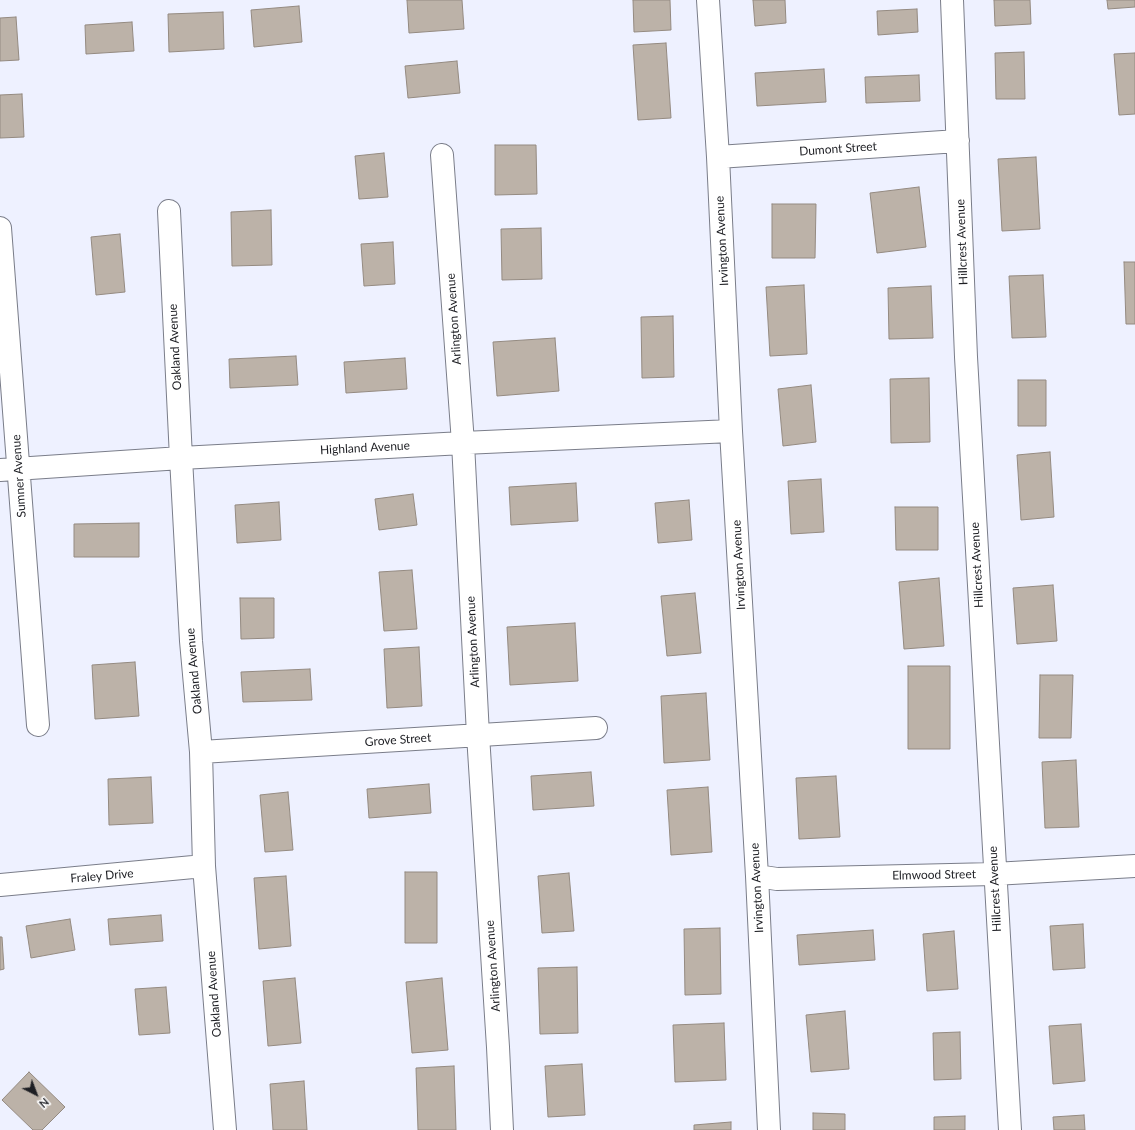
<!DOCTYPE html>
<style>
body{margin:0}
#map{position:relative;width:1135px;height:1130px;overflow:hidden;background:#eef1ff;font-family:Lato,sans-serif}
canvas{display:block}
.north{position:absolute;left:16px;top:1074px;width:40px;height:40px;-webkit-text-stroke:3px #fff;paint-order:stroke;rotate:138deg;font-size:11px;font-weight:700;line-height:16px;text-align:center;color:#1d1e23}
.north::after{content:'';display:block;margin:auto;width:14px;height:18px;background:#1d1e23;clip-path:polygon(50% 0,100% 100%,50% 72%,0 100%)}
</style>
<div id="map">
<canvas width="1135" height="1130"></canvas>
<div class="north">N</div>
</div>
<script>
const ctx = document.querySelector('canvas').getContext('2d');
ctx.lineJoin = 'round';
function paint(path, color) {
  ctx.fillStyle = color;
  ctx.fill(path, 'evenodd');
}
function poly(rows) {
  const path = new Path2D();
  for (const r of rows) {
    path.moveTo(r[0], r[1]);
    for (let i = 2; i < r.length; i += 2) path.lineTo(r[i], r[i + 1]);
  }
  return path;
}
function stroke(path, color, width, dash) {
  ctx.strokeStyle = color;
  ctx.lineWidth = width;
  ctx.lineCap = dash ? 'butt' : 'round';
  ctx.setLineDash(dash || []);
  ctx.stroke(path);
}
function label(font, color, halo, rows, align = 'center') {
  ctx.font = font + ' Lato,sans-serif';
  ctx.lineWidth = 3;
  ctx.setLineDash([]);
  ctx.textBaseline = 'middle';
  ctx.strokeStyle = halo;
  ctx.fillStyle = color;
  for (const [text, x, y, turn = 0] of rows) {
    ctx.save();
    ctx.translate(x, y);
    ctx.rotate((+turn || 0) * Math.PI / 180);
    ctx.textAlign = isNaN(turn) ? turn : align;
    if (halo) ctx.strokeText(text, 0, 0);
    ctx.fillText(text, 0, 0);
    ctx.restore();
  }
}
const building = poly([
 [407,0,462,0,464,29,409,33,407,0],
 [633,0,670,0,671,30,634,32,633,0],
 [753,0,785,0,786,23,755,26,753,0],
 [994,0,1030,0,1031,24,995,26,994,0],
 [1107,0,1135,0,1135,7,1108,9,1107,0],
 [299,6,302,42,254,47,251,10,299,6],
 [917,9,918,32,878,35,877,11,917,9],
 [223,12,224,49,169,52,168,14,223,12],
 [16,17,19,60,0,61,0,18,16,17],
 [132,22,134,51,86,54,85,25,132,22],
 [666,43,671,118,638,120,633,45,666,43],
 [1024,52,1025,99,996,99,995,53,1024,52],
 [1135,53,1135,114,1119,115,1114,54,1135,53],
 [457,61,460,93,408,98,405,66,457,61],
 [824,69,826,102,757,106,755,73,824,69],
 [919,75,920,101,866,103,865,77,919,75],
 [22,94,24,137,0,138,0,95,22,94],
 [495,145,536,145,537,194,495,195,495,145],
 [384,153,388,197,359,199,355,156,384,153],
 [1036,157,1040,229,1002,231,998,159,1036,157],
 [919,187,926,247,877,253,870,193,919,187],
 [772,204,816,204,815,258,772,258,772,204],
 [271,210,272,265,232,266,231,212,271,210],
 [541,228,542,279,502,280,501,229,541,228],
 [120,234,125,292,96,295,91,237,120,234],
 [393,242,395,284,364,286,361,244,393,242],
 [1124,262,1135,262,1135,324,1126,324,1124,262],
 [1043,275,1046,337,1012,338,1009,276,1043,275],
 [804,285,807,354,770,356,766,287,804,285],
 [931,286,933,338,889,339,888,288,931,286],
 [673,316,674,377,642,378,641,317,673,316],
 [555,338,559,391,497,396,493,342,555,338],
 [296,356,298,385,230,388,229,359,296,356],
 [405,358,407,389,346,393,344,362,405,358],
 [929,378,930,442,891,443,890,379,929,378],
 [1018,380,1046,380,1046,426,1018,426,1018,380],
 [811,385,816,442,783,446,778,389,811,385],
 [1050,452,1054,517,1021,520,1017,455,1050,452],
 [821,479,824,532,791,534,788,481,821,479],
 [576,483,578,521,511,525,509,487,576,483],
 [413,494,417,525,379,530,375,499,413,494],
 [689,500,692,540,658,543,655,503,689,500],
 [279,502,281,540,237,543,235,505,279,502],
 [895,507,938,507,938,550,896,550,895,507],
 [139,523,139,557,74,557,74,524,139,523],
 [412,570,417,629,384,631,379,572,412,570],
 [939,578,944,646,904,649,899,582,939,578],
 [1053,585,1057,641,1017,644,1013,588,1053,585],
 [695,593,701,653,667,656,661,596,695,593],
 [240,598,274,598,274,638,241,639,240,598],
 [575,623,578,681,510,685,507,627,575,623],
 [419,647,422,706,387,708,384,649,419,647],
 [135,662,139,716,95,719,92,665,135,662],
 [908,666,950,666,950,749,908,749,908,666],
 [310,669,312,700,243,702,241,672,310,669],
 [1040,675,1073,675,1071,738,1039,738,1040,675],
 [706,693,710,760,664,763,661,696,706,693],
 [1076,760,1079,827,1045,828,1042,762,1076,760],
 [591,772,594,806,533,810,531,776,591,772],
 [836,776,840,837,799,839,796,778,836,776],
 [151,777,153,823,109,825,108,779,151,777],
 [429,784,431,813,369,818,367,789,429,784],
 [708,787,712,852,671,855,667,790,708,787],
 [288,792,293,850,265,852,260,795,288,792],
 [405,872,437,872,437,943,405,943,405,872],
 [569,873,574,931,542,933,538,876,569,873],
 [286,876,291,946,259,949,254,878,286,876],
 [161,915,163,941,110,945,108,919,161,915],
 [70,919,75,950,31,958,26,926,70,919],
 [1083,924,1085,968,1053,970,1050,926,1083,924],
 [720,928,721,994,685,995,684,929,720,928],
 [873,930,875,960,799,965,797,935,873,930],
 [954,931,958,989,927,991,923,934,954,931],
 [0,937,2,937,4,969,0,970,0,937],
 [577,967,578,1033,540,1034,538,968,577,967],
 [295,978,301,1043,268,1046,263,981,295,978],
 [442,978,448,1050,412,1053,406,982,442,978],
 [166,987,170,1033,139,1035,135,989,166,987],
 [845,1011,849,1069,811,1072,806,1015,845,1011],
 [724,1023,726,1080,675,1082,673,1025,724,1023],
 [1081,1024,1085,1081,1053,1084,1049,1026,1081,1024],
 [960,1032,961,1079,934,1080,933,1033,960,1032],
 [582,1064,585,1115,548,1117,545,1066,582,1064],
 [454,1066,456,1130,418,1130,416,1068,454,1066],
 [29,1072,65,1107,42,1130,33,1130,2,1100,29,1072],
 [304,1081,307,1130,273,1130,270,1084,304,1081],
 [813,1113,845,1114,845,1130,813,1130,813,1113],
 [1084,1115,1085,1130,1054,1130,1053,1117,1084,1115],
 [965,1116,965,1130,934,1130,934,1117,965,1116],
 [731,1122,731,1130,694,1130,694,1125,731,1122]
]);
paint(building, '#bcb2a8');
stroke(building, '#948a81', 1);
const minor = poly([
 [708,0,718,157,731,431,757,876,769,1130],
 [952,0,966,357,1010,1130],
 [442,155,463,443,478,735,498,1047,502,1130],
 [718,157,958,141],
 [169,211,181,458,191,641,201,752,204,866,225,1130],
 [0,228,38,725],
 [0,470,181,458,463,443,731,431],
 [201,752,596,728],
 [757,876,777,879,994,874,1135,866],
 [0,885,204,866]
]);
stroke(minor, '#7a7d89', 24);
stroke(minor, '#fff', 22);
label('12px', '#1d1e23', '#fff', [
 ["Dumont Street",838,149,-4],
 ["Irvington Avenue",722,241,-93],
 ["Hillcrest Avenue",962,242,-92],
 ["Arlington Avenue",454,319,-94],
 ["Oakland Avenue",175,347,-93],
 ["Highland Avenue",365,448,-3],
 ["Sumner Avenue",19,476,-94],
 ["Irvington Avenue",739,565,-93],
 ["Hillcrest Avenue",977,565,-93],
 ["Arlington Avenue",473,642,-93],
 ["Oakland Avenue",194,671,-95],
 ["Grove Street",398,740,-4],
 ["Elmwood Street",934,875,-1],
 ["Fraley Drive",102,876,-5],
 ["Irvington Avenue",757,888,-93],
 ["Hillcrest Avenue",995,889,-93],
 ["Arlington Avenue",493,966,-94],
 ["Oakland Avenue",214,994,-94]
]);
</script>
